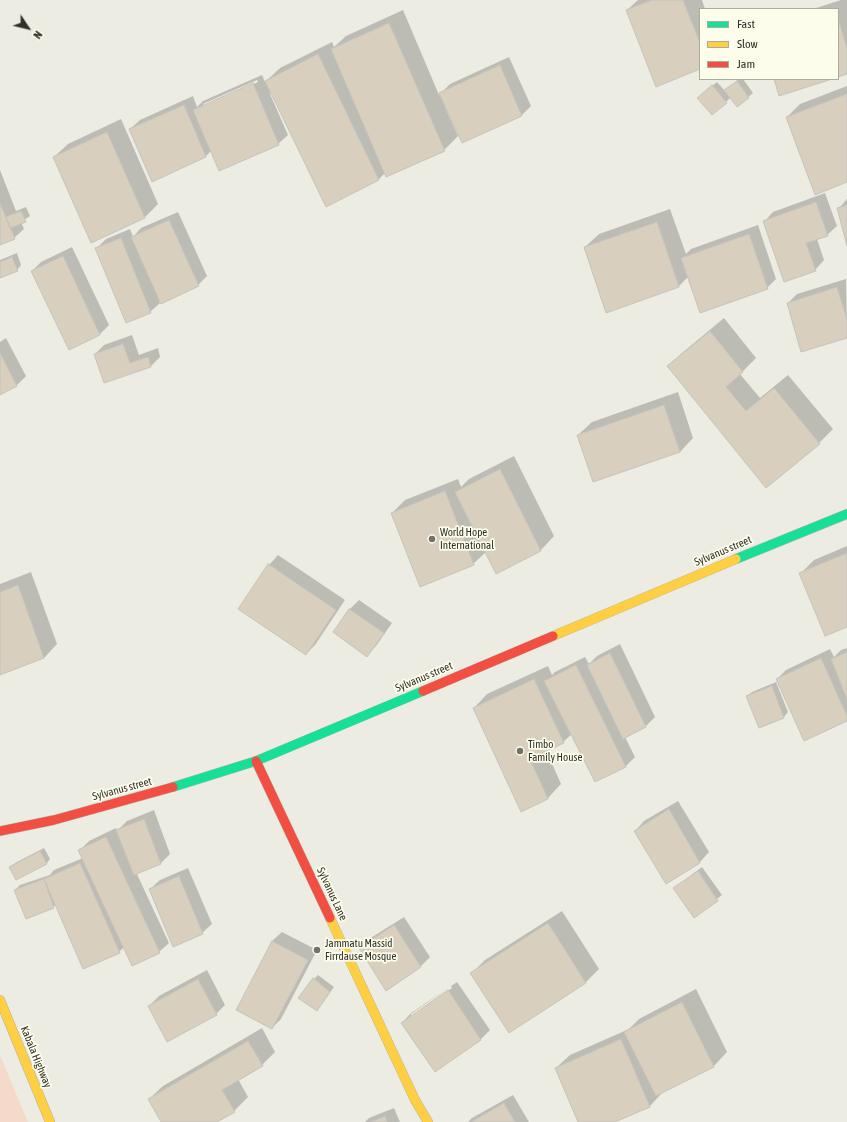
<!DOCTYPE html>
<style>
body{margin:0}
#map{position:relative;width:847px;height:1122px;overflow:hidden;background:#ecece3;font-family:"Asap Condensed",sans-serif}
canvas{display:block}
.legend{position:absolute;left:699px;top:8px;width:140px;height:72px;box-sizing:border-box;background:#fdfdec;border:1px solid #abab9e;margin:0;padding:5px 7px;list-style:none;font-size:12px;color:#30302a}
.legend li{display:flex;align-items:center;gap:8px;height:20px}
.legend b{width:20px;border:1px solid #abab9e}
.north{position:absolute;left:8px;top:8px;width:40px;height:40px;-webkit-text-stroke:3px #fdfdec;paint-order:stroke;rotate:125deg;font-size:11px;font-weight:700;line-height:16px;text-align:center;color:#30302a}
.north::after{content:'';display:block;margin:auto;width:14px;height:18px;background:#30302a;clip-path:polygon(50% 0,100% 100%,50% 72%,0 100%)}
</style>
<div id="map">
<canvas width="847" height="1122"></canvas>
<ul class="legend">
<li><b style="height:5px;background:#16e098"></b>Fast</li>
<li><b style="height:5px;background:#ffcf43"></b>Slow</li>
<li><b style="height:5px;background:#f24e42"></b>Jam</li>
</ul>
<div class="north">N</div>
</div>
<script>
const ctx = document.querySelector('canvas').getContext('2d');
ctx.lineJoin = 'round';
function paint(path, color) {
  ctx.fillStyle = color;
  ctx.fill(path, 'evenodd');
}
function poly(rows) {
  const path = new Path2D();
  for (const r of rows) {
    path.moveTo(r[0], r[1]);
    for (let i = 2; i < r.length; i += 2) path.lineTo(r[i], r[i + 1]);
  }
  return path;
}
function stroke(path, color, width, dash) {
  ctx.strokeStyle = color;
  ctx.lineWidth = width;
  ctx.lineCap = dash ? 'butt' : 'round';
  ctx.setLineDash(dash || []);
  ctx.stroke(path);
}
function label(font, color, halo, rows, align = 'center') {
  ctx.font = font + ' "Asap Condensed",sans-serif';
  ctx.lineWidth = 3.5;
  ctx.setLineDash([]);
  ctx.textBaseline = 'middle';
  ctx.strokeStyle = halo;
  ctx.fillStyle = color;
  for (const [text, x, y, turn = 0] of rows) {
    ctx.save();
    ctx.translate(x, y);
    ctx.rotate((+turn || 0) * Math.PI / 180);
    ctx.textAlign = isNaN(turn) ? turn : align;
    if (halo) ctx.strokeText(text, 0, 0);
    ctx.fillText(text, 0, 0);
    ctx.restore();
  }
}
paint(poly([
 [0,1055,28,1122,0,1122]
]), '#f5dacb');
paint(poly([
 [638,0,702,0,705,9,700,9,700,68,627,10],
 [841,0,847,0,847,73,838,76,838,9,813,9],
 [403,10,439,95,450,84,509,57,531,106,522,115,463,142,447,106,445,107,458,136,444,150,385,173,378,180,272,93,270,94,288,135,278,144,211,151,206,156,153,180,130,129,140,120,193,96,197,107,203,101,262,75,265,82,280,68,332,42,334,47,346,36],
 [257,80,258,82,204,106,203,104],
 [739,79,743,79,753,93,737,106,731,97,726,102,703,93,717,82,725,91],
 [847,86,847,181,787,117,800,104],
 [121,119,158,204,145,217,54,157,68,144],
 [0,170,16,211,26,207,30,216,21,222,24,229,14,238,0,244],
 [825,193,837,226,827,235,817,239,824,260,815,270,764,222,773,212],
 [847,199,847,242,839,208],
 [670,209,686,254,691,249,758,225,776,279,767,288,689,276,679,286,607,312,585,247,599,234],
 [178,212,207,276,198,285,157,295,160,303,150,312,97,248,106,239,130,229,133,237,141,228],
 [72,247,109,325,100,334,69,349,32,271,41,262],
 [17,253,21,265,17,270,0,277,0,260],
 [846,279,847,337,788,303,797,294],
 [724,318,756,358,740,374,760,398,788,375,833,429,819,443,767,487,668,366,682,353],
 [132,335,139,355,158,348,160,357,151,366,104,382,95,354,104,345],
 [6,338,26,376,17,385,0,394,0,342],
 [678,392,693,438,680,452,578,435,592,422],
 [514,456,554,536,541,550,496,572,486,552,473,564,392,513,405,500,458,479,461,487,469,479],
 [847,546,847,626,800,574,814,560],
 [278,555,345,600,315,645,306,654,239,609,269,565],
 [31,572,57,644,44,658,0,673,0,584],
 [359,600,392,623,376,646,366,656,334,632,350,609],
 [620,644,655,717,646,726,625,737,635,757,626,766,595,781,572,734,563,742,546,750,561,784,548,798,521,811,474,708,487,694,548,666,552,675,555,672,585,657,589,664,597,656],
 [847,648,847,719,777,679,786,670,830,649,834,657,841,650],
 [776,682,788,712,784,717,759,726,747,696,752,692],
 [678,801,709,852,700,862,666,882,635,831,644,821],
 [154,810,170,854,161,863,136,872,169,943,159,952,124,947,119,952,56,904,53,907,15,890,20,885,50,875,54,870,83,858,79,851,89,841,116,828,117,831,127,821],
 [44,848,50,859,46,864,10,867,15,863],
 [702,867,722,895,695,916,674,888],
 [188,868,212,924,202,933,150,889,160,880],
 [562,911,599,969,586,982,472,973,485,960],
 [404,917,430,957,421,966,386,989,360,948,369,939],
 [282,932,317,950,281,1019,272,1028,237,1010,272,941],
 [207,970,225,1005,216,1014,149,1006,159,996],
 [318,975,334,987,321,1005,314,979],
 [457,982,490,1030,481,1039,435,1070,402,1023,411,1013],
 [451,986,452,988,411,1017,411,1014],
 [696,989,727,1052,714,1066,663,1092,650,1106,612,1122,580,1122,556,1068,570,1055,629,1029,639,1019],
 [262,1028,275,1052,262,1065,238,1079,248,1097,234,1111,215,1122,162,1122,149,1099,163,1086],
 [513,1095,529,1122,468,1122,472,1118],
 [394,1108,400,1122,365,1122,369,1118]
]), '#0003');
const building = poly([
 [652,0,683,0,700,43,700,69,656,87,626,10,652,0],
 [838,19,847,48,847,74,838,77,838,19],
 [389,23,445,151,386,177,331,49,389,23],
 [318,54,379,180,326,207,265,81,318,54],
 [500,65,522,116,462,143,439,93,500,65],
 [774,79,832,79,779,96,774,79],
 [737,81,749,98,737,107,724,90,737,81],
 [253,83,279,145,219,171,193,110,253,83],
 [712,85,727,103,712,115,697,98,712,85],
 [847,94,847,182,815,195,786,117,847,94],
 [184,105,206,157,152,182,129,129,184,105],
 [107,132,145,218,91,243,53,157,107,132],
 [816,202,828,236,806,243,816,271,784,282,763,221,816,202],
 [0,203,15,239,0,245,0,203],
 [847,205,847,246,837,208,847,205],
 [21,211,26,222,10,228,6,217,21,211],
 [169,220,199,286,161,304,131,237,169,220],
 [657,222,679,287,606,313,584,247,657,222],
 [749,234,768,289,700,313,681,258,749,234],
 [121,238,151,313,126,323,95,248,121,238],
 [63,256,100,335,69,350,31,271,63,256],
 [12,257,18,271,0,278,0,262,12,257],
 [837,287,847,320,847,338,801,352,787,303,837,287],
 [710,331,743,372,726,387,746,411,774,388,820,444,766,488,667,366,710,331],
 [123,344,130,363,148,357,151,367,104,383,94,354,123,344],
 [0,353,17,386,0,395,0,353],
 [664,405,680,452,593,482,577,435,664,405],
 [500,469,541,551,496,574,455,492,500,469],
 [445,491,474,565,420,587,391,513,445,491],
 [847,553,847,627,825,636,799,573,847,553],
 [268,564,336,610,306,655,238,609,268,564],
 [18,585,44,658,0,675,0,592,18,585],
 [349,609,384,633,367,657,333,632,349,609],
 [847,652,847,699,831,659,847,652],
 [610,653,646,727,623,739,587,665,610,653],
 [821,658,847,716,847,721,804,741,776,679,821,658],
 [576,665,626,767,595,782,544,681,576,665],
 [534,679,564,743,530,759,548,799,521,812,473,708,534,679],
 [772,686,784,718,759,728,746,696,772,686],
 [669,809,700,863,666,884,634,831,669,809],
 [144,819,161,864,134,875,116,830,144,819],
 [106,837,160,953,132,966,78,850,106,837],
 [40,851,47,864,16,880,9,867,40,851],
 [80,863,120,953,83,969,44,879,80,863],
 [698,871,718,901,694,918,673,888,698,871],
 [179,876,203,934,173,947,149,889,179,876],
 [44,879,54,908,26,919,14,890,44,879],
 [548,923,586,983,509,1033,470,973,548,923],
 [394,925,421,967,386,991,359,948,394,925],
 [272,941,308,960,272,1029,236,1010,272,941],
 [313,978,330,992,317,1011,298,998,313,978],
 [198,979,217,1015,167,1042,148,1006,198,979],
 [448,990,481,1040,435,1072,401,1023,448,990],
 [682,1002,714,1067,656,1096,624,1032,682,1002],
 [621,1039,650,1107,615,1122,578,1122,555,1068,621,1039],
 [248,1041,263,1066,222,1090,235,1112,217,1122,161,1122,148,1099,248,1041],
 [504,1103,515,1122,471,1122,504,1103],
 [385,1116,387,1122,371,1122,385,1116]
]);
paint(building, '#d8cfbf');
stroke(building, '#c5c3bc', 1);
const fast = poly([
 [736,559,847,514],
 [173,787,256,761,423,691]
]);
const slow = poly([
 [553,636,736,559],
 [330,918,415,1100,428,1122],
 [0,1000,50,1122]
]);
const jam = poly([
 [423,691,553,636],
 [256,761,330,918],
 [0,831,54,820,173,787]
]);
stroke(fast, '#b1b1a9', 10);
stroke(slow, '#b1b1a9', 10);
stroke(jam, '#b1b1a9', 10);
stroke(fast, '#16e098', 9);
stroke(slow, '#ffcf43', 9);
stroke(jam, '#f24e42', 9);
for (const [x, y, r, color] of [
 [432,539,4,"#72726b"],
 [520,751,4,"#72726b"],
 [317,950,4,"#72726b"]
]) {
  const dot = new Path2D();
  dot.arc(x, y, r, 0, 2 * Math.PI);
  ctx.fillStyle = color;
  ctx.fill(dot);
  stroke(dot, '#fdfdec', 1.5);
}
label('11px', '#30302a', '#fdfdec', [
 ["World Hope",440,533],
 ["International",440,546],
 ["Timbo",528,745],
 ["Family House",528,758],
 ["Jammatu Massid",325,944],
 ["Firrdause Mosque",325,957]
], 'left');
label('11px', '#30302a', '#fdfdec', [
 ["Sylvanus street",723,551,-23],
 ["Sylvanus street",424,677,-23],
 ["Sylvanus street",122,789,-15],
 ["Sylvanus Lane",332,894,65],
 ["Kabala Highway",36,1057,68]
]);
</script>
